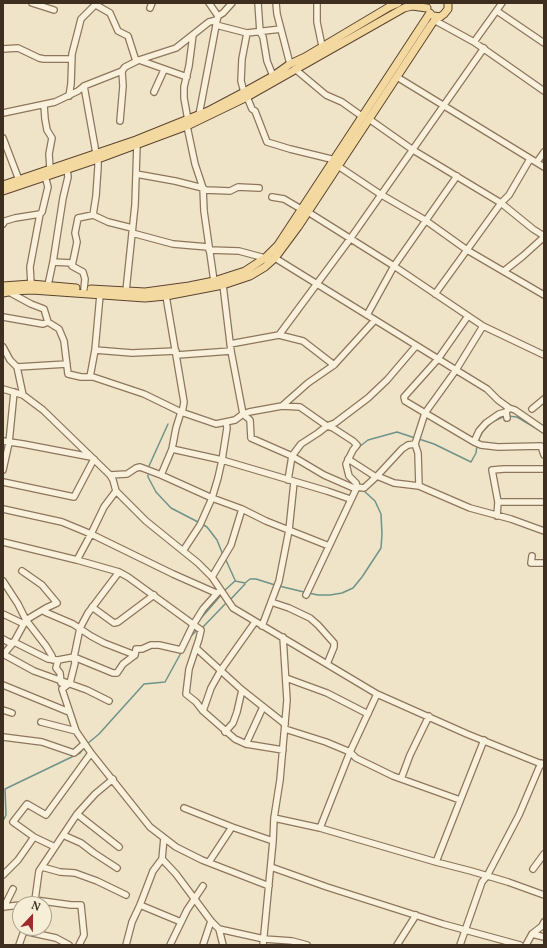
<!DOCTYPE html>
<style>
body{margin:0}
#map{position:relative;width:547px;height:948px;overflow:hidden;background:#f0e4c8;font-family:"Noto Serif",serif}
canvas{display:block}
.frame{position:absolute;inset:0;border:4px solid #3d2e20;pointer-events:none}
.north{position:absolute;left:12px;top:896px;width:40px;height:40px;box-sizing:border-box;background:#f7eed8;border:1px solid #ada18e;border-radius:50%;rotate:22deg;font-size:11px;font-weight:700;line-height:16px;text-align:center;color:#3d2e20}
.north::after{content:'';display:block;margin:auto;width:14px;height:18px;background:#9e2a2b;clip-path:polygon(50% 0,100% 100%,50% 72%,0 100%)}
</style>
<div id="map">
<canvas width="547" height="948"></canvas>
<div class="frame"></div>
<div class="north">N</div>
</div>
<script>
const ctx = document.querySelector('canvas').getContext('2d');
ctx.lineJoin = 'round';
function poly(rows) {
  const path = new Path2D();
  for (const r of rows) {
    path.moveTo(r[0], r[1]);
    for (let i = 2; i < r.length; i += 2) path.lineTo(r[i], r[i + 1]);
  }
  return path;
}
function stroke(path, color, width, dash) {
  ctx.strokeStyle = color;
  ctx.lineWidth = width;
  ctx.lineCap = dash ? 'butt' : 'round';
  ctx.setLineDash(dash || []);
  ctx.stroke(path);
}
stroke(poly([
 [508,416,517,417,544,433],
 [419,439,434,444,471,462,476,453,477,445],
 [478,441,483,431,492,422,505,416],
 [359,447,368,440,397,432,415,438],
 [149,466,168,424],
 [148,475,148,477,156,492,171,508,198,522],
 [202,524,207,527,217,540,223,555],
 [225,558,235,580],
 [279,586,304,592],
 [224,591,235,581,245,583,250,579,256,579,275,585],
 [308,593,318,595,330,595,342,593,353,588,362,577,381,548,382,534,381,514,375,501,363,490],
 [230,600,245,584],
 [196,625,202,617,222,594],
 [203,627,227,602],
 [189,638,196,631],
 [87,744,99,734,144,684,165,682,182,651],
 [3,821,6,815,5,789,80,753,85,747]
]), '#6f938a', 1.5);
const minor = poly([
 [32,3,54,10],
 [209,3,218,16],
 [258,3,260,32,263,37,267,61,273,76],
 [276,3,277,14,290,64],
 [317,3,317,22,322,46],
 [96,5,110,13,118,31,128,36,136,61],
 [150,8,152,3],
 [497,11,544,43],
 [434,20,474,42,544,91],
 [216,25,247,33,281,29],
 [474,42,502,3],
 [3,49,18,48,39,58,44,59,71,59],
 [139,60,187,77],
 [295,69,326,95,342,102,363,117],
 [397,77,544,167],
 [84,86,96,153],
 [154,92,164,70],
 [244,92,241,81,242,59,247,33],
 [69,96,71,84,72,54,79,27,81,19,97,3],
 [247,97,252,109,255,111,267,142,290,149,335,160],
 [44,105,45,119,47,130,52,138,49,154,50,169],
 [3,113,55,102,78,91,84,86,122,71,125,67,139,60,176,48,209,22,217,20,218,16,223,13,232,3],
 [199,115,217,20],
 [369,119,413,150,501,203,533,229,544,236],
 [188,120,184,98,184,87,189,66,193,35],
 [120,121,123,86,122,71],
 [187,126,195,164,203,188,204,211,214,281],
 [3,138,19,180],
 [537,162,544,152],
 [338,166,380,194,425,220,467,250,544,295],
 [136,174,175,181,203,188,206,190,230,191,238,187,259,188],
 [272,197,284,199,301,209],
 [308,212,394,266,483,326,544,355],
 [93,215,108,222,132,228],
 [3,224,5,221,15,218,40,214],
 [132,233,173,244,208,247],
 [209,250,239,251,265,258],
 [275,258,456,370,425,413,474,442,481,445,498,447,541,446,544,455],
 [53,262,72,263],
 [504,271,523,256,544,237],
 [31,284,30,267,40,214,42,212,48,187,45,176],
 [48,285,53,262,63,198,68,177,67,169],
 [223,285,231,351,243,414,250,420,251,438,292,456,324,475,356,489],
 [84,289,85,279,83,272,72,266,77,242,75,233,78,218,93,215,96,196,98,167,98,159],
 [126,291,135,205,137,144],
 [9,292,31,304,44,309,48,322,59,329,64,341,68,374,81,377,93,377,144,394,181,412,216,424,235,420,243,414,249,412,282,406,300,407,327,426,333,428,353,441,357,445,353,450,346,464,349,476,356,483,357,487],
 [435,294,501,203,509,195,530,159],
 [166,296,184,402,182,413],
 [367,315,394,266,457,176],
 [3,317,43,324,48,322],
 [483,326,456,370,487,389,498,400,509,408,515,410,544,430],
 [279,335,350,239,484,48],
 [230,344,279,335,303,341,334,365],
 [3,347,10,360,17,367,23,395],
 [95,350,132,353,176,351],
 [177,355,231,351],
 [17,367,67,364],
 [90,377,95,350,100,295],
 [3,389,23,395,43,410,110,475,113,480,116,491,146,521,198,563,212,577,233,608,377,694,467,734,544,765],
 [282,406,308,383,334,365,375,320],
 [532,409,544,399],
 [181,412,176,428,172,449,161,475,212,498,242,509,266,521,329,546],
 [506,412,507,418],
 [3,441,23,444,91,457],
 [474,442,479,431,486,423,499,414,506,412,509,408],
 [172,449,222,460,327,491,350,499],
 [348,459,376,477],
 [3,470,9,443,14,392],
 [110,475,127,474,136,468,140,467,161,475],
 [377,476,394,483,419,486,470,508,511,519,544,531],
 [288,480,292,456,301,444,318,433,327,426,335,423,368,398,387,380,416,346],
 [3,482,74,497,94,459],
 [419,486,418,453,415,444,425,413,405,401,404,397,438,359,468,316],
 [357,487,364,488,377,476,402,449,408,445,415,444],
 [498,502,544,502],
 [3,509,62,522,91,534,173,574,216,593],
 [497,516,498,502,492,470,504,469,544,469],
 [3,542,77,560,119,572,128,577,201,630,199,639,189,669,186,694,196,702,203,711,235,739,246,744,283,750],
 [183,551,200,525,212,498,218,478,222,460,227,428,226,422],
 [532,556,531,563,544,563],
 [77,560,91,534,104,507,116,491],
 [119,572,88,613,80,628,74,657,75,663,70,683,62,689,76,731,91,753,150,827,176,847,202,860,269,886],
 [212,577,231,545,242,509],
 [3,581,18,604,26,620,46,646,52,656,53,660],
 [306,595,357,487],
 [271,602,289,608,310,618,318,625,334,643,334,647,327,664],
 [92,607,114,623,118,622,154,595],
 [46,609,45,612,73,624,91,636,104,643,135,655],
 [3,614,24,624],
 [262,626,279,581,289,530,294,482],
 [3,639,10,643,14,642,48,659,58,660,74,657,113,673,117,673,123,664,135,655,136,649,142,649,151,645,159,645,181,650,193,625,203,609,220,590],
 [196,648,242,690,285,724],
 [3,654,34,671,87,690,109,701],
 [3,655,14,642,26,620,46,608,57,603,42,585,22,571],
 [58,660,56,668,60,673,61,683],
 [286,678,327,693,368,714],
 [3,685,69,712],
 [3,710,12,713],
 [203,711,211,688,221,670,255,622],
 [41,722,76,731],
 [285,729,326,742,350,752,356,758,393,776,460,800],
 [225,732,233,723,237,712,242,690],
 [3,737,42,742,74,753,84,744],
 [246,744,263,707],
 [401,779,410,755,429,716],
 [184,808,232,827,273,841],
 [77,814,119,847],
 [274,818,320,828,436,862,471,871,508,882,544,895],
 [320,828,350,752,377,694],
 [63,835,81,843,94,853,117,868],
 [34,837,13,822,27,804,46,815,91,753],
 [164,838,162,859,176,874,211,921,219,929,223,945],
 [209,862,232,827],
 [436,862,484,740],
 [42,867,60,872,75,873,97,881,126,895],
 [271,867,327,887,443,924,520,945],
 [533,869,544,854],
 [3,875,18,860,34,837,55,847],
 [35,900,71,905,81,905,84,935,79,945],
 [24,904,34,902],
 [33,904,35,900,39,871,77,814,95,794,113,779],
 [140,905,181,922],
 [3,907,20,905],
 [4,907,13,889],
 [219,929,264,939,292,941,307,945],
 [24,931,56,938,69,945],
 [532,934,544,937],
 [19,945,25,928],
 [126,945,132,922,140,905,153,871,162,859],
 [170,945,187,910,203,886],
 [203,945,211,921],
 [263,945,273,841,274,818,280,780,287,700,283,637],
 [397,945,416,915],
 [460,945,482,882,487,876,519,815,541,763],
 [526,945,532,934,542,926,544,922]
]);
const major = poly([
 [434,16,440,17,444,14,448,9,448,3],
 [3,185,136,140,208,111,244,92,273,76,290,64,305,57,389,7,398,3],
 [3,191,98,159,187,126,247,97,404,8,412,6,427,8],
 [3,286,31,284,76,288],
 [91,289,145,292,189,286,214,281,245,271,265,258,278,245,430,13],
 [3,293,13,291,32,290,145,298,166,296,223,285,250,276,265,267,275,258,298,227,431,25,437,17]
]);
stroke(minor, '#8d765c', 8);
stroke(major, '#5b4430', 9);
stroke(minor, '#faf1dc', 5.5);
stroke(major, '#f3d9a0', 7);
</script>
